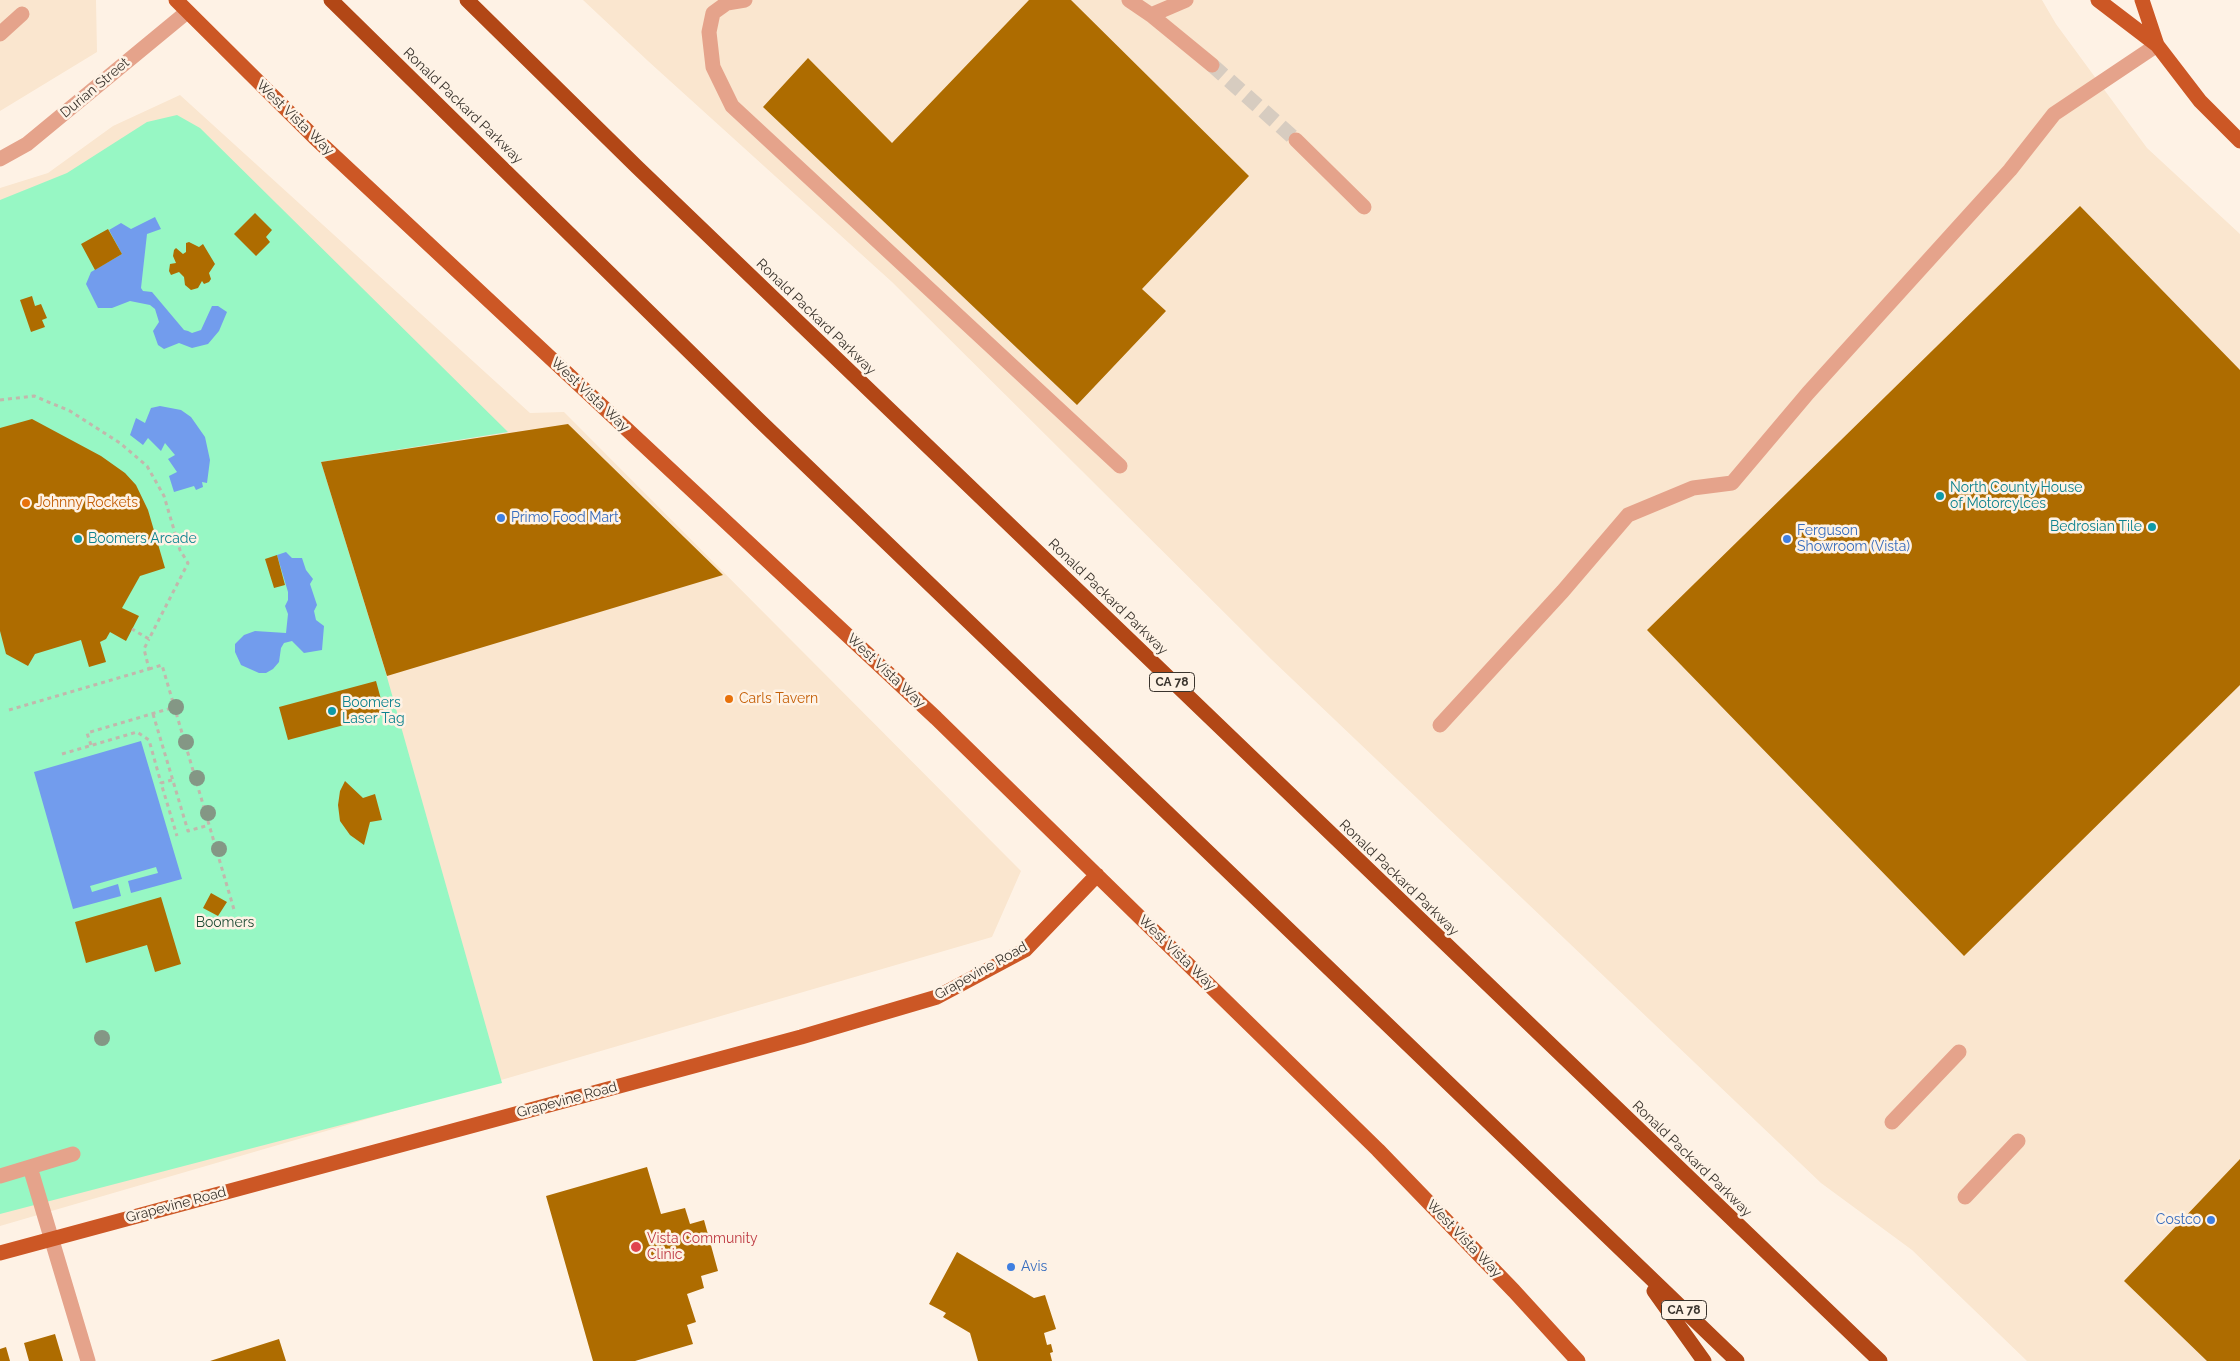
<!DOCTYPE html>
<style>
body{margin:0}
canvas{display:block;background:#fef2e5}
</style>
<canvas width="2240" height="1361"></canvas>
<script>
const ctx = document.querySelector('canvas').getContext('2d');
ctx.lineJoin = 'round';
function paint(path, color) {
  ctx.fillStyle = color;
  ctx.fill(path, 'evenodd');
}
function poly(rows) {
  const path = new Path2D();
  for (const r of rows) {
    path.moveTo(r[0], r[1]);
    for (let i = 2; i < r.length; i += 2) path.lineTo(r[i], r[i + 1]);
  }
  return path;
}
function stroke(path, color, width, dash) {
  ctx.strokeStyle = color;
  ctx.lineWidth = width;
  ctx.lineCap = dash ? 'butt' : 'round';
  ctx.setLineDash(dash || []);
  ctx.stroke(path);
}
function label(font, color, halo, rows, align = 'center') {
  ctx.font = font + ' Raleway,sans-serif';
  ctx.lineWidth = 5;
  ctx.setLineDash([]);
  ctx.textBaseline = 'middle';
  ctx.strokeStyle = halo;
  ctx.fillStyle = color;
  for (const [text, x, y, turn = 0] of rows) {
    ctx.save();
    ctx.translate(x, y);
    ctx.rotate((+turn || 0) * Math.PI / 180);
    ctx.textAlign = isNaN(turn) ? turn : align;
    if (halo) ctx.strokeText(text, 0, 0);
    ctx.fillText(text, 0, 0);
    ctx.restore();
  }
}
paint(poly([
 [0,0,96,0,97,52,0,111],
 [583,0,2042,0,2056,24,2147,148,2240,234,2240,1361,2027,1361,1912,1250,1821,1183,1271,659,892,282,648,61],
 [180,95,530,413,564,412,1021,871,992,937,0,1226,0,188,48,173,113,126]
]), '#fae6cf');
paint(poly([
 [177,115,200,128,508,432,321,462,385,670,502,1083,0,1214,0,200,67,173,147,122]
]), '#97f7c4');
paint(poly([
 [155,217,161,229,147,234,141,288,143,291,152,292,184,330,188,331,192,333,201,330,212,306,218,306,227,312,219,331,208,344,192,348,179,343,164,349,158,345,153,331,159,322,155,309,150,305,130,301,112,308,98,308,86,284,91,272,122,254,109,230,121,223,131,229],
 [160,406,181,410,191,417,205,437,210,460,207,483,202,482,203,487,196,490,194,486,174,492,169,476,177,472,168,459,175,455,165,443,161,451,148,438,143,445,130,435,136,418,145,423,151,408],
 [286,552,292,558,302,558,306,570,313,579,310,584,317,605,314,611,316,620,324,626,322,650,304,653,292,641,284,643,281,648,279,662,273,669,266,673,259,673,241,665,235,652,235,644,244,635,255,631,286,633,288,614,285,606,288,600,288,592,277,555],
 [141,741,182,879,131,893,128,881,158,873,156,867,90,886,92,892,118,884,121,896,73,909,34,772]
]), '#729ced');
paint(poly([
 [1029,0,1071,0,1249,176,1142,289,1166,311,1077,405,763,107,808,58,892,143],
 [2080,206,2240,370,2240,685,1964,956,1647,630],
 [255,213,272,230,266,237,270,242,256,256,234,234],
 [108,229,122,254,95,270,81,244],
 [189,242,199,247,203,244,215,264,209,273,211,279,209,282,204,284,202,281,198,288,191,290,185,285,184,277,179,272,171,275,169,271,170,264,176,263,173,256,174,250,176,248,183,254,186,252,186,243],
 [32,296,35,306,41,304,47,318,42,320,45,327,31,332,20,300],
 [32,419,101,456,125,473,136,485,148,510,165,568,140,576,122,608,139,616,126,641,110,632,106,639,100,642,106,662,89,667,81,640,35,654,28,666,6,654,0,631,0,428],
 [568,424,723,575,387,676,321,462],
 [277,555,285,585,274,588,265,559],
 [376,681,385,714,288,740,279,707],
 [345,781,363,798,375,794,382,820,370,822,364,845,350,835,340,821,338,805,340,791],
 [211,893,227,902,218,916,203,908],
 [161,897,181,964,155,972,147,945,86,963,75,922],
 [2240,1159,2240,1361,2207,1361,2124,1281],
 [647,1167,661,1214,685,1208,690,1224,704,1220,718,1271,701,1276,704,1288,687,1294,696,1322,687,1325,693,1344,635,1361,593,1361,546,1196],
 [957,1252,1034,1298,1045,1295,1056,1329,1044,1333,1047,1345,1051,1344,1053,1352,1050,1353,1052,1361,978,1361,970,1333,943,1317,946,1313,929,1304],
 [55,1334,63,1361,29,1361,24,1343],
 [279,1339,286,1361,210,1361],
 [6,1347,10,1361,0,1361,0,1349]
]), '#ae6c00');
stroke(poly([
 [1212,65,1296,140]
]), '#d7ccc0', 15, [15, 8]);
stroke(poly([
 [0,400,34,396,70,411,120,443,147,466,164,496,180,550,188,563,149,639,132,629],
 [149,669,162,665,235,913],
 [9,710,149,669,144,649,149,639],
 [153,714,188,831,209,825],
 [91,745,87,733,175,707],
 [62,754,137,732,149,740,161,783],
 [172,780,161,783,177,836]
]), '#c2b7ac', 3, [4, 4]);
stroke(poly([
 [745,0,727,3,713,13,709,32,713,67,732,106,1120,466],
 [1129,0,1151,15,1212,65],
 [1151,15,1186,0],
 [0,34,22,14],
 [1296,140,1364,207],
 [0,159,27,144,187,12],
 [1440,725,1563,591,1628,515,1693,488,1732,483,1808,393,2010,170,2054,114,2157,45],
 [1892,1122,1959,1052],
 [30,1167,88,1361],
 [0,1176,73,1154],
 [1965,1197,2018,1141]
]), '#e5a38b', 15);
stroke(poly([
 [176,0,315,138,936,718,1378,1150,1514,1291,1578,1361],
 [2098,0,2157,45,2200,101,2240,141],
 [2142,0,2157,45],
 [0,1253,801,1037,937,997,1025,950,1097,875]
]), '#cc5725', 15);
stroke(poly([
 [331,0,759,420,1737,1361],
 [467,0,637,167,1880,1361],
 [1654,1291,1704,1361]
]), '#b24716', 15);
ctx.fillStyle = '#849785';
for (const [x, y] of [
 [176,707],
 [186,742],
 [197,778],
 [208,813],
 [219,849],
 [102,1038]
]) {
  ctx.beginPath();
  ctx.arc(x, y, 8, 0, 2 * Math.PI);
  ctx.fill();
}
for (const [x, y, r, color] of [
 [1940,496,5,"#0f9aa8"],
 [26,503,5,"#e8710a"],
 [501,518,5,"#3f7fe0"],
 [2152,527,5,"#0f9aa8"],
 [78,539,5,"#0f9aa8"],
 [1787,539,5,"#3f7fe0"],
 [729,699,5,"#e8710a"],
 [332,711,5,"#0f9aa8"],
 [2211,1220,5,"#3f7fe0"],
 [636,1247,6,"#e0444e"],
 [1011,1267,5,"#3f7fe0"]
]) {
  const dot = new Path2D();
  dot.arc(x, y, r, 0, 2 * Math.PI);
  ctx.fillStyle = color;
  ctx.fill(dot);
  stroke(dot, '#fef2e5', 2);
}
for (const [x, y, w] of [
 [1172,682,45],
 [1684,1310,45]
]) {
  const box = new Path2D();
  box.roundRect(x - w / 2, y - 9.5, w, 19, 4);
  ctx.fillStyle = '#fef2e5';
  ctx.fill(box);
  stroke(box, '#3a342d', 1);
}
label('bold 12px', '#3a342d', null, [
 ["CA 78",1172,682],
 ["CA 78",1684,1310]
]);
label('14px', '#3a342d', '#fef2e5', [
 ["Durian Street",95,88,-40],
 ["Ronald Packard Parkway",463,106,44],
 ["West Vista Way",295,118,44],
 ["Ronald Packard Parkway",816,317,44],
 ["West Vista Way",590,395,43],
 ["Ronald Packard Parkway",1108,597,44],
 ["West Vista Way",886,671,43],
 ["Ronald Packard Parkway",1399,878,44],
 ["West Vista Way",1177,953,44],
 ["Grapevine Road",981,971,-29],
 ["Grapevine Road",567,1100,-15],
 ["Ronald Packard Parkway",1692,1159,44],
 ["Grapevine Road",176,1205,-15],
 ["West Vista Way",1464,1239,46]
]);
label('14px', '#0d838f', '#fef2e5', [
 ["North County House",1950,488],
 ["of Motorcylces",1950,504],
 ["Bedrosian Tile",2142,527,"right"],
 ["Boomers Arcade",88,539],
 ["Boomers",342,703],
 ["Laser Tag",342,719]
], 'left');
label('14px', '#c56008', '#fef2e5', [
 ["Johnny Rockets",36,503],
 ["Carls Tavern",739,699]
], 'left');
label('14px', '#366cbe', '#fef2e5', [
 ["Primo Food Mart",511,518],
 ["Ferguson",1797,531],
 ["Showroom (Vista)",1797,547],
 ["Costco",2201,1220,"right"],
 ["Avis",1021,1267]
], 'left');
label('14px', '#204d36', '#fef2e5', [
 ["Boomers",225,923]
]);
label('14px', '#be3a42', '#fef2e5', [
 ["Vista Community",647,1239],
 ["Clinic",647,1255]
], 'left');
</script>
